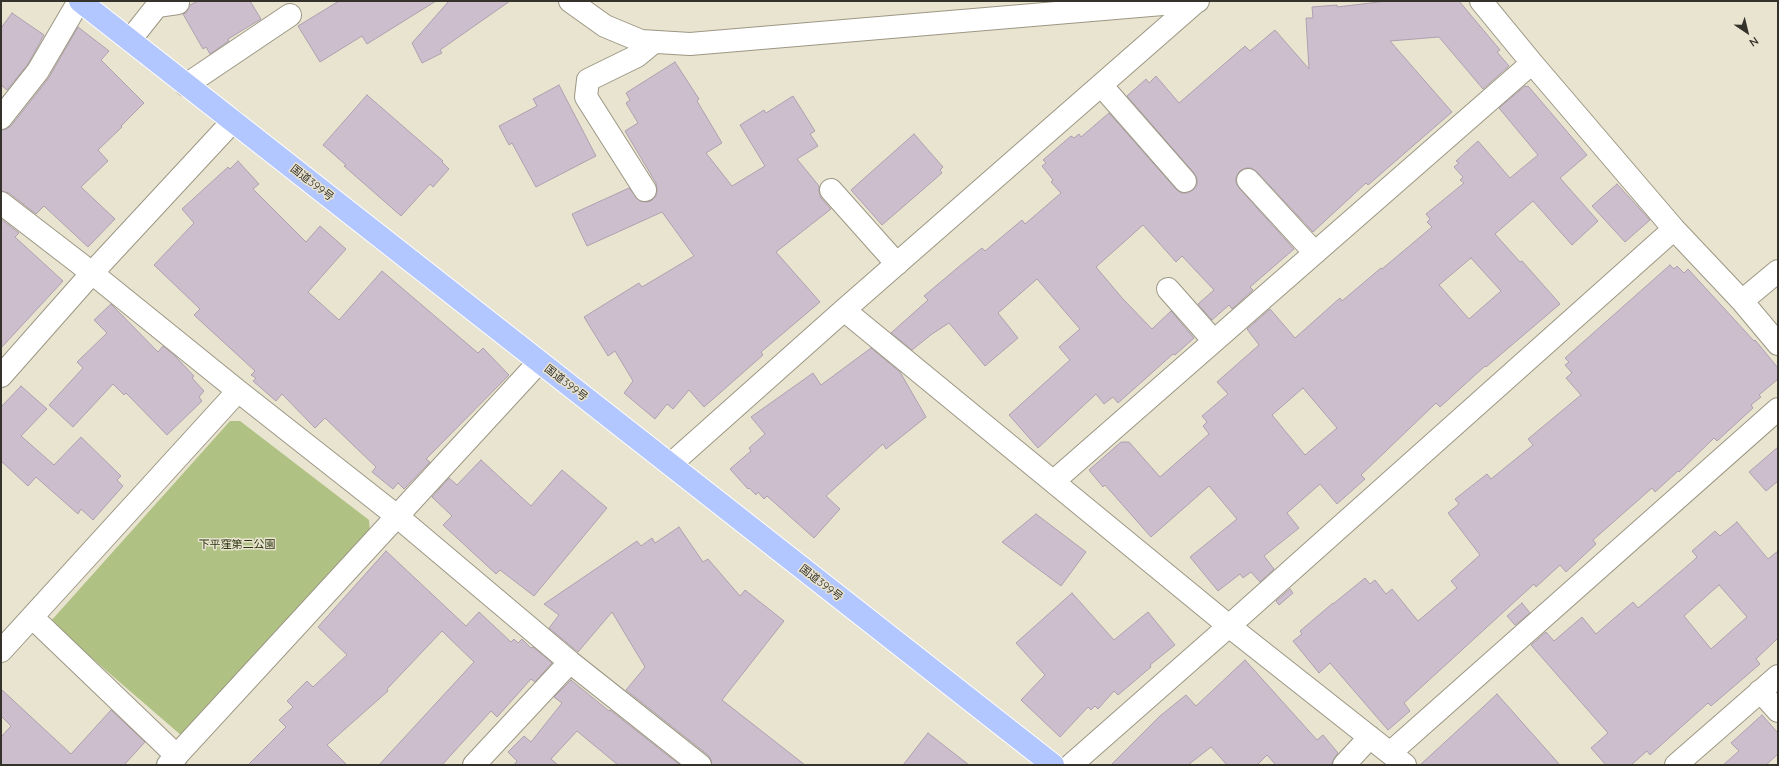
<!DOCTYPE html>
<meta charset="utf-8">
<style>
body{margin:0}
#map{position:relative;width:1779px;height:766px;overflow:hidden;background:#e9e4d0;font-family:Quicksand,sans-serif}
canvas{display:block}
.frame{position:absolute;inset:0;border:2px solid #34322a;pointer-events:none}
.north{position:absolute;left:1727px;top:12px;width:40px;height:40px;-webkit-text-stroke:3px #e9e4d0;paint-order:stroke;rotate:145deg;font-size:11px;font-weight:700;line-height:16px;text-align:center;color:#34322a}
.north::after{content:'';display:block;margin:auto;width:14px;height:18px;background:#34322a;clip-path:polygon(50% 0,100% 100%,50% 72%,0 100%)}
</style>
<div id="map">
<canvas width="1779" height="766"></canvas>
<div class="frame"></div>
<div class="north">N</div>
</div>
<script>
const ctx = document.querySelector('canvas').getContext('2d');
ctx.lineJoin = 'round';
function paint(path, color) {
  ctx.fillStyle = color;
  ctx.fill(path, 'evenodd');
}
function poly(rows) {
  const path = new Path2D();
  for (const r of rows) {
    path.moveTo(r[0], r[1]);
    for (let i = 2; i < r.length; i += 2) path.lineTo(r[i], r[i + 1]);
  }
  return path;
}
function stroke(path, color, width, dash) {
  ctx.strokeStyle = color;
  ctx.lineWidth = width;
  ctx.lineCap = dash ? 'butt' : 'round';
  ctx.setLineDash(dash || []);
  ctx.stroke(path);
}
function label(font, color, halo, rows, align = 'center') {
  ctx.font = font + ' Quicksand,"Noto Sans JP",sans-serif';
  ctx.lineWidth = 3;
  ctx.setLineDash([]);
  ctx.textBaseline = 'middle';
  ctx.strokeStyle = halo;
  ctx.fillStyle = color;
  for (const [text, x, y, turn = 0] of rows) {
    ctx.save();
    ctx.translate(x, y);
    ctx.rotate((+turn || 0) * Math.PI / 180);
    ctx.textAlign = isNaN(turn) ? turn : align;
    if (halo) ctx.strokeText(text, 0, 0);
    ctx.fillText(text, 0, 0);
    ctx.restore();
  }
}
paint(poly([
 [230,421,240,421,369,520,370,531,182,736,50,622]
]), '#b0c184');
const building = poly([
 [198,1,250,1,261,19,228,39,229,41,210,54,206,47,203,49,183,14,186,13,190,5,198,1],
 [339,1,436,1,367,44,362,36,320,62,298,26,339,1],
 [449,1,510,1,440,50,442,53,422,63,412,43,449,1],
 [1387,1,1459,1,1500,50,1497,52,1509,66,1483,89,1439,37,1390,41,1452,112,1368,185,1366,183,1313,232,1257,172,1251,168,1246,168,1240,171,1236,177,1236,183,1239,188,1294,249,1250,287,1253,290,1232,309,1229,305,1212,320,1198,304,1214,290,1182,256,1176,262,1143,225,1096,267,1123,299,1152,329,1171,311,1194,338,1175,355,1173,354,1118,403,1113,397,1104,404,1096,394,1038,448,1009,415,1070,360,1059,347,1080,329,1037,279,998,313,1018,338,985,366,949,323,932,334,912,350,891,333,928,300,924,296,962,264,982,248,985,251,1022,220,1025,224,1061,193,1051,182,1053,180,1042,166,1046,163,1043,160,1071,136,1074,138,1079,134,1081,137,1109,113,1176,189,1181,193,1187,193,1193,190,1197,185,1197,179,1194,173,1127,96,1146,79,1149,83,1156,76,1179,103,1245,46,1250,51,1275,30,1309,69,1306,18,1313,18,1312,7,1337,5,1337,7,1387,1],
 [12,13,44,35,28,64,7,90,1,85,1,28,12,13],
 [78,27,109,51,101,60,144,103,121,126,122,127,98,150,108,161,81,187,115,219,88,247,44,206,36,214,9,193,1,191,1,130,6,129,11,126,48,79,78,27],
 [675,62,699,99,697,101,722,143,706,153,732,186,765,166,740,125,764,110,766,113,793,96,815,131,810,134,818,146,797,159,819,186,819,192,821,198,831,209,776,252,820,302,761,352,763,355,704,407,689,390,673,409,667,404,655,419,624,393,633,381,615,351,608,356,584,317,639,283,642,287,694,256,662,212,587,246,572,214,629,188,640,201,646,202,651,201,656,196,657,190,656,183,625,131,638,123,626,103,630,100,626,93,675,62],
 [559,85,596,156,536,187,512,143,509,145,499,126,537,106,533,99,559,85],
 [1525,86,1526,87,1528,86,1587,155,1560,178,1598,221,1572,245,1533,201,1495,234,1520,262,1522,261,1560,304,1486,367,1485,366,1440,407,1436,403,1361,475,1365,479,1337,504,1320,484,1287,513,1299,528,1264,556,1274,569,1260,582,1251,572,1243,578,1240,574,1218,591,1190,557,1237,519,1209,486,1151,537,1105,485,1103,487,1089,470,1121,442,1129,442,1160,477,1209,434,1203,426,1207,422,1202,416,1228,394,1217,382,1259,345,1247,329,1270,309,1295,338,1340,298,1342,301,1381,268,1382,269,1432,227,1427,222,1430,219,1426,214,1464,183,1460,180,1463,177,1454,167,1459,163,1456,161,1478,141,1510,178,1538,155,1499,108,1525,86],
 [1471,258,1501,291,1469,319,1439,285,1471,258],
 [1303,388,1337,428,1305,455,1272,415,1303,388],
 [367,95,443,161,442,162,449,169,433,187,430,184,401,216,344,166,346,165,323,145,367,95],
 [914,134,943,167,940,170,942,173,882,225,851,190,914,134],
 [238,161,259,184,253,189,306,242,320,226,346,249,308,292,339,320,382,271,478,353,483,348,509,375,426,459,430,462,404,489,398,483,393,489,372,472,376,467,325,418,315,428,282,394,276,401,253,381,256,378,251,375,255,371,194,315,200,309,154,265,194,223,182,209,228,167,230,169,238,161],
 [1617,184,1650,220,1625,242,1592,206,1617,184],
 [1,219,19,233,15,237,63,281,1,348,1,219],
 [1670,265,1674,269,1677,266,1684,273,1688,269,1754,341,1755,340,1778,368,1778,379,1759,395,1761,397,1751,405,1753,408,1717,441,1714,438,1679,472,1678,471,1655,492,1652,488,1593,540,1596,544,1566,572,1560,565,1536,587,1534,584,1404,703,1410,711,1388,730,1330,663,1319,673,1293,641,1302,634,1300,631,1333,603,1333,604,1365,578,1370,584,1375,580,1386,594,1392,589,1418,621,1457,588,1451,581,1480,555,1448,513,1459,504,1455,499,1487,474,1491,479,1533,445,1528,439,1581,395,1566,378,1572,373,1565,365,1569,362,1565,358,1670,265],
 [111,304,158,352,163,346,175,356,194,376,192,378,204,391,199,397,202,401,167,435,126,393,124,395,113,384,73,427,49,405,83,368,77,362,107,333,94,320,111,304],
 [871,348,900,372,926,417,886,449,883,444,826,496,840,509,814,538,767,496,764,499,758,492,756,495,749,488,748,489,730,469,751,451,749,448,765,434,751,417,813,373,821,385,871,348],
 [21,386,47,409,21,436,54,465,81,437,121,476,117,480,123,486,93,520,81,509,78,514,36,477,28,486,1,461,1,407,21,386],
 [1778,447,1778,481,1766,491,1749,472,1778,447],
 [481,460,531,506,562,470,607,508,534,596,500,570,496,574,443,525,452,516,432,497,449,478,457,485,481,460],
 [1036,514,1086,552,1061,586,1002,542,1036,514],
 [1737,522,1768,559,1778,551,1778,638,1756,659,1760,664,1711,706,1708,703,1650,755,1647,751,1631,765,1606,765,1591,748,1608,733,1531,645,1546,632,1554,641,1582,617,1596,634,1633,602,1638,608,1693,561,1697,557,1692,551,1715,531,1720,536,1737,522],
 [1719,585,1747,617,1711,649,1684,616,1719,585],
 [679,527,703,562,708,559,740,596,745,590,784,621,722,700,805,765,712,765,711,760,708,755,626,690,645,667,612,612,578,652,549,628,559,615,544,604,637,541,641,546,652,538,655,543,679,527],
 [386,551,466,626,479,612,511,642,514,639,518,643,522,639,531,648,533,647,552,663,535,682,531,679,497,717,491,711,442,765,379,765,474,662,442,631,387,689,388,691,327,745,347,765,248,765,286,727,279,720,293,707,287,701,307,681,313,687,347,655,318,627,386,551],
 [1290,589,1293,593,1279,605,1276,601,1290,589],
 [1072,593,1114,640,1148,612,1175,645,1150,665,1151,667,1118,695,1114,691,1098,709,1095,706,1091,710,1088,707,1060,737,1021,700,1045,675,1016,643,1072,593],
 [1522,603,1530,613,1515,625,1507,616,1522,603],
 [1245,660,1317,740,1323,735,1338,753,1332,762,1332,765,1276,765,1267,755,1257,765,1227,765,1211,747,1188,765,1111,765,1160,716,1186,695,1196,706,1245,660],
 [571,680,609,711,610,710,680,765,618,765,577,731,551,759,558,765,514,765,517,761,508,752,524,736,531,742,562,703,554,697,571,680],
 [1,689,71,754,111,710,145,742,124,765,1,765,1,737,11,726,1,716,1,689],
 [1497,694,1560,765,1420,765,1482,708,1497,694],
 [1762,715,1778,733,1778,754,1766,765,1723,765,1739,751,1731,743,1762,715],
 [928,733,969,765,903,765,928,733]
]);
paint(building, '#ccbecd');
stroke(building, '#aea0af', 1);
const minor = poly([
 [570,1,605,26,641,41,690,44,1198,1],
 [1481,1,1532,63,1674,229,1742,301,1778,344],
 [130,40,157,6,178,3],
 [186,85,290,15],
 [1101,85,1185,181],
 [1,118,38,71,79,1],
 [1248,180,1315,253],
 [645,190,586,97,588,80,637,56,654,42],
 [831,190,897,264],
 [1,203,92,273,238,391,398,517,570,662,700,765],
 [1168,289,1214,341],
 [1742,301,1778,271],
 [844,310,1229,626,1405,765],
 [1,376,92,273,233,121],
 [671,464,844,310,1197,1],
 [1054,481,1532,63],
 [32,617,177,756],
 [1,651,238,391],
 [1760,691,1778,711],
 [1390,753,1778,409],
 [168,765,539,362],
 [474,765,570,662],
 [1071,765,1229,626,1674,229],
 [1344,765,1370,737],
 [1676,765,1778,676]
]);
const highway = poly([
 [80,1,1053,765]
]);
stroke(minor, '#9c9784', 24);
stroke(highway, '#fff', 24);
stroke(minor, '#fff', 22);
stroke(highway, '#b2c6ff', 22);
label('11px', '#34322a', '#e9e4d0', [
 ["国道399号",312,183,38],
 ["国道399号",566,383,38],
 ["国道399号",821,583,38]
]);
label('11px', '#2d3611', '#e9e4d0', [
 ["下平窪第二公園",237,545]
]);
</script>
